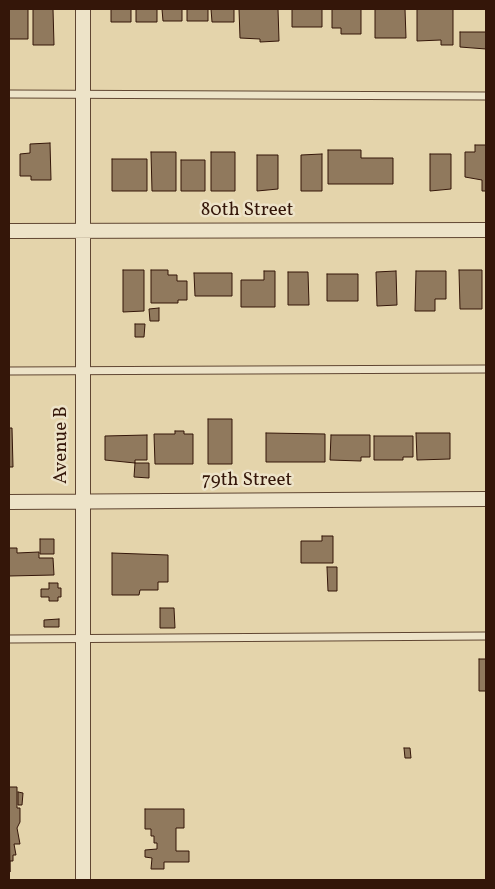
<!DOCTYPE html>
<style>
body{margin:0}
#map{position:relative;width:495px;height:889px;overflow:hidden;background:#e4d4ab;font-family:Vollkorn,serif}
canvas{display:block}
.frame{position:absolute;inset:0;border:10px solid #341609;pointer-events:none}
</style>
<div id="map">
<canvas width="495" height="889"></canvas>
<div class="frame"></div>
</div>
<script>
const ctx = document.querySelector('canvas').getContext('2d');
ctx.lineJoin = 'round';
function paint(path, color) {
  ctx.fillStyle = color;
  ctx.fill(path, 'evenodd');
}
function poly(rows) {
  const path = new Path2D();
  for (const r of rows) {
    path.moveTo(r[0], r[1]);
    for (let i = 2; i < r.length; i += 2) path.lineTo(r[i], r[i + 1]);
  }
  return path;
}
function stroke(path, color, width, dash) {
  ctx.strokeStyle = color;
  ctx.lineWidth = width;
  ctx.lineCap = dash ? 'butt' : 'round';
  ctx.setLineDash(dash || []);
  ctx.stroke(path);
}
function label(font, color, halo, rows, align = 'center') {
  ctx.font = font + ' Vollkorn,serif';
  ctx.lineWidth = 5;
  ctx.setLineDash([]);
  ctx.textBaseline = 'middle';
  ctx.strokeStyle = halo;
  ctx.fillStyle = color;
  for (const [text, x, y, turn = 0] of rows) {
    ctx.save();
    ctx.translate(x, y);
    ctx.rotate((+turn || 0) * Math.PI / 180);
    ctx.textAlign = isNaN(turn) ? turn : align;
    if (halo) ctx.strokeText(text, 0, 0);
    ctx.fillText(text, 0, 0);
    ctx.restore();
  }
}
const building = poly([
 [9,9,28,9,28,39,9,39,9,9],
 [33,9,53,9,54,45,33,45,33,9],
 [111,9,131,9,131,22,111,22,111,9],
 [136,9,157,9,157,22,136,22,136,9],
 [162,9,182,9,182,21,163,21,162,9],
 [187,9,208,9,208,21,187,21,187,9],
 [211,9,234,9,234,22,212,22,211,9],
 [239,9,278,9,279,41,260,42,260,39,240,38,239,9],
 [292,9,322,9,322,27,292,27,292,9],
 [332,9,361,9,361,34,341,34,341,28,332,28,332,9],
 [375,9,405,9,406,38,375,38,375,9],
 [417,9,453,9,453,45,441,45,441,40,417,41,417,9],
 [460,32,486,32,486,49,460,47,460,32],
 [50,143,51,180,31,180,31,176,20,176,20,154,30,153,30,144,50,143],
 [475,145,486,145,486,191,482,191,482,180,465,177,465,152,475,152,475,145],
 [328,150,361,150,361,158,393,158,393,184,328,184,328,150],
 [151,152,176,152,176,191,152,191,151,152],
 [211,152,235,152,235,191,211,191,211,152],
 [322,154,322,191,301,191,301,155,322,154],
 [430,154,451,154,451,189,430,191,430,154],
 [257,155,278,155,278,189,257,191,257,155],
 [112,159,147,159,147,191,112,191,112,159],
 [181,160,205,160,205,191,181,191,181,160],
 [123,270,144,270,144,311,123,312,123,270],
 [151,270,168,270,168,275,177,275,177,281,187,281,187,300,178,300,178,303,151,303,151,270],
 [459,270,482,270,482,309,460,309,459,270],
 [264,271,275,271,275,307,241,307,241,280,264,280,264,271],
 [396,271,397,305,377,306,376,272,396,271],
 [416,271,446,271,446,299,435,299,435,311,415,311,416,271],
 [288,272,308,272,309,305,288,305,288,272],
 [194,273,232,273,232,296,195,296,194,273],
 [327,274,358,274,358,301,327,301,327,274],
 [159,308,159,321,150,321,149,309,159,308],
 [135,324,145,324,144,337,135,337,135,324],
 [208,419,232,419,232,464,208,464,208,419],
 [9,428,12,428,13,467,9,467,9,428],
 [175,431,184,431,184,434,193,434,193,464,155,464,154,434,175,434,175,431],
 [266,433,325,434,325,462,266,462,266,433],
 [416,433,450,433,450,459,417,460,416,433],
 [147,435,147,460,135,460,135,463,105,460,105,436,147,435],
 [331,435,370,435,370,457,361,457,361,461,330,460,331,435],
 [374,436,413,436,413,457,403,457,403,460,374,460,374,436],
 [135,463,149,463,149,478,134,477,135,463],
 [322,536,333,536,333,563,301,563,301,541,322,541,322,536],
 [40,539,54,539,54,554,40,554,40,539],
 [9,548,17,548,17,553,39,552,39,558,53,558,54,575,9,576,9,548],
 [112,553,168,555,168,582,158,582,158,590,140,590,139,595,112,595,112,553],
 [327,567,337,567,337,591,328,591,327,567],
 [49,583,58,583,58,588,61,588,61,597,58,597,58,601,49,601,49,597,41,597,41,589,49,589,49,583],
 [160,608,174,608,175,628,160,628,160,608],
 [59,619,59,627,44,627,44,620,59,619],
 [479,659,486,659,486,691,479,691,479,659],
 [404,748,410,748,411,758,405,758,404,748],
 [9,787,17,787,17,808,20,808,20,822,17,828,20,844,14,844,16,855,13,855,13,861,10,861,10,872,9,787],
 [18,792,23,793,22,805,18,805,18,792],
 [145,809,184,809,184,828,176,828,176,851,189,851,189,862,164,862,164,869,151,869,152,858,145,857,145,850,157,849,157,843,154,843,154,836,151,836,151,829,145,829,145,809]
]);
paint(building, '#90795d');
stroke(building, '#341609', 1);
const service = poly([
 [9,94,486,96],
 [9,371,486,369],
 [9,639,486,636]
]);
const minor = poly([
 [9,231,486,230],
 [9,502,486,499],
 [83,880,83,9]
]);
stroke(service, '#604632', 9);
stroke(minor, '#604632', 16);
stroke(service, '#ede3c8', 7);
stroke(minor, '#ede3c8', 14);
label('19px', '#341609', '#ede3c8', [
 ["80th Street",247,212],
 ["Avenue B",63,445,-90],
 ["79th Street",247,482]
]);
</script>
